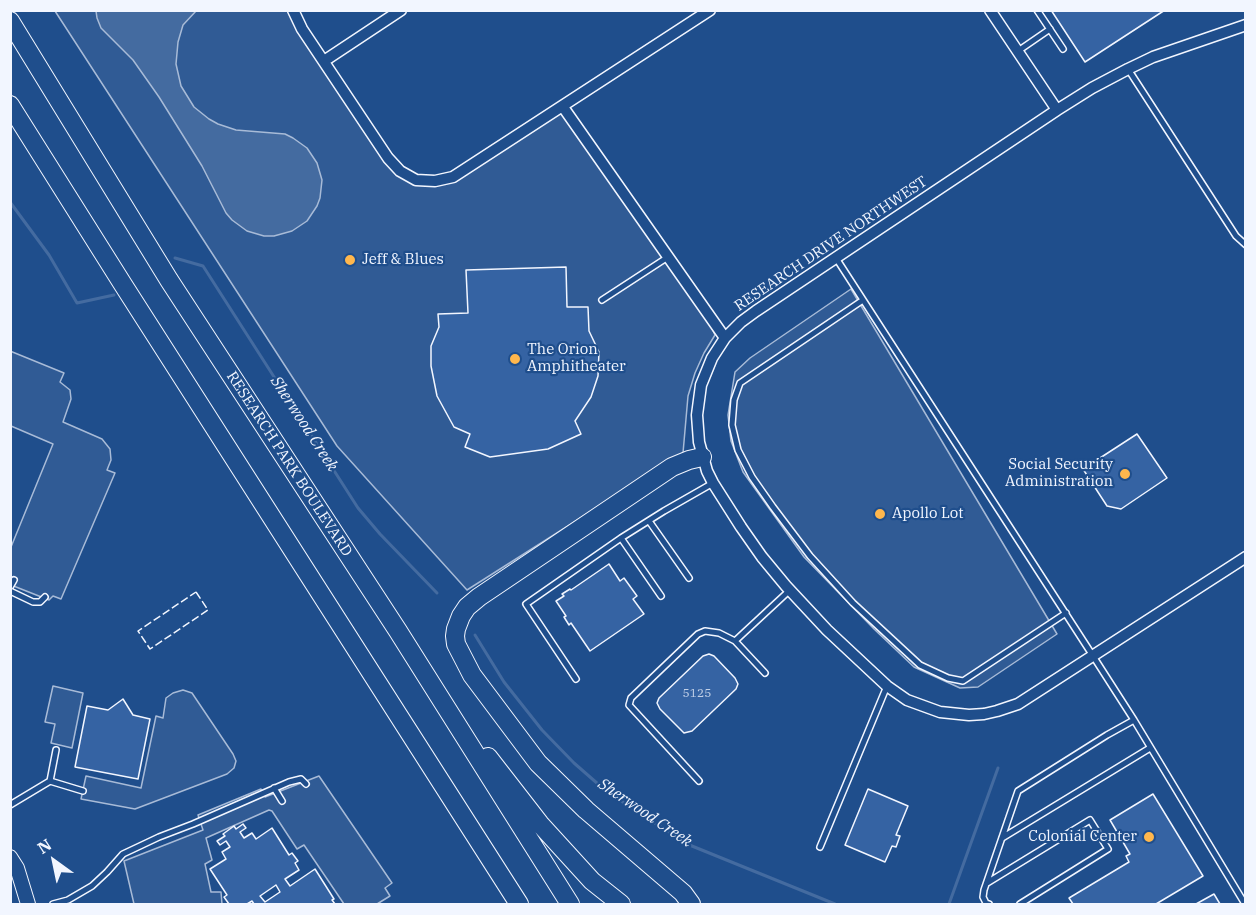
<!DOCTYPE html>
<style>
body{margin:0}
#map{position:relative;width:1256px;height:915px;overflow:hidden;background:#1f4e8c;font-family:"IBM Plex Serif",serif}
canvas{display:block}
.frame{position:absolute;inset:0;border:12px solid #f2f6ff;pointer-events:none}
.north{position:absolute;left:24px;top:831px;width:60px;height:60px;-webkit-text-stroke:4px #1f4e8c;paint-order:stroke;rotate:327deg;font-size:16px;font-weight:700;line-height:24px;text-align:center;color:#f2f6ff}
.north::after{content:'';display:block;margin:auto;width:21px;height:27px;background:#f2f6ff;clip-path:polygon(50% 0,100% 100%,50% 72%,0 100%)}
</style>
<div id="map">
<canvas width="1256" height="915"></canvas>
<div class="frame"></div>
<div class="north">N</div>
</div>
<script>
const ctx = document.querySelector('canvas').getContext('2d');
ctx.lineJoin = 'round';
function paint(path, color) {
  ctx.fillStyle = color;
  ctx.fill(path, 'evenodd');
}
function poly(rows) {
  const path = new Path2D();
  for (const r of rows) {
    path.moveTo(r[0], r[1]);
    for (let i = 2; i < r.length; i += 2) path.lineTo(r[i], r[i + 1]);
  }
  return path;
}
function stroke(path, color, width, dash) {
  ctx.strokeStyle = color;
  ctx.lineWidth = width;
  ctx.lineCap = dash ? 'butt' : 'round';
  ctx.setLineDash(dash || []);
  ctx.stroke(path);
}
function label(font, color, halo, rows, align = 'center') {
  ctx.font = font + ' "IBM Plex Serif",serif';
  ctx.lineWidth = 4.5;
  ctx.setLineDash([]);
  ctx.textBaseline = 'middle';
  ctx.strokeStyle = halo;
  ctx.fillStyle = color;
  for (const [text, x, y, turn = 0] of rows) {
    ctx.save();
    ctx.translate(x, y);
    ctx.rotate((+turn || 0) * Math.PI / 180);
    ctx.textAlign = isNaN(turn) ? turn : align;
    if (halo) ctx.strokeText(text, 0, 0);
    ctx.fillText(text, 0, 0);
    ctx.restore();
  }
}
const built = poly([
 [55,11,294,11,388,158,416,180,453,177,563,107,712,328,715,335,704,353,695,373,688,396,683,453,467,590,337,446,55,11],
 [851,289,1057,634,978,687,960,688,914,667,874,629,804,557,743,472,731,441,728,415,735,372,750,358,851,289],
 [10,351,64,373,60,382,70,390,71,399,63,422,102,439,110,449,111,460,107,470,115,473,61,599,53,596,49,600,11,585,11,547,53,444,11,426,10,351],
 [53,686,83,693,72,748,51,743,55,724,45,722,53,686],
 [183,690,192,693,233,754,236,761,234,768,227,774,135,809,81,799,86,776,141,788,156,716,163,718,166,698,173,693,183,690],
 [319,776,392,883,385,888,390,896,377,904,344,904,304,845,297,849,272,811,269,810,206,838,212,860,205,864,211,892,221,892,222,904,134,904,124,861,203,830,198,815,261,789,265,797,319,776]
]);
paint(built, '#305b95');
stroke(built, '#a8bbd7', 1.5);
const water = poly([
 [96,11,196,11,183,25,178,42,176,64,181,86,194,107,209,119,218,124,236,130,285,134,293,138,307,148,317,163,322,180,320,198,317,206,307,221,292,231,274,236,264,236,247,231,232,220,226,213,202,166,159,97,133,60,101,28,97,18,96,11]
]);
paint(water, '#446ba0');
stroke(water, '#a8bbd7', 1.5);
stroke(poly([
 [10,202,49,255,77,303,114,295],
 [175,258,203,266,358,508,380,534,437,593],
 [475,635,504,682,542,730,574,763,606,791,687,844,835,904],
 [949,904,998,768]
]), '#446ba0', 3);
const building = poly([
 [1051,10,1165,10,1085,62,1051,10],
 [566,267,567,307,588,307,589,331,599,352,598,376,591,397,575,421,581,434,548,449,490,457,465,447,470,434,454,427,437,396,431,366,431,346,439,327,438,314,468,313,466,270,566,267],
 [1137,434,1167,478,1121,509,1107,506,1083,469,1137,434],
 [609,564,620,581,624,578,637,596,633,599,644,614,590,651,571,623,569,625,564,617,566,616,556,601,564,596,562,594,570,589,571,590,609,564],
 [709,654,714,656,735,678,738,684,736,689,692,731,684,733,660,709,657,703,659,698,703,656,709,654],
 [123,699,133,715,150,719,138,779,75,767,87,706,108,710,123,699],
 [868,789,908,806,896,835,900,836,896,847,892,846,885,862,845,845,868,789],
 [1153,794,1203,876,1156,904,1073,904,1069,898,1129,862,1126,856,1130,854,1110,820,1153,794],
 [243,824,246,828,240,832,244,838,252,833,256,839,272,828,289,855,292,853,298,861,295,863,299,870,285,879,290,886,315,869,334,899,332,900,335,904,254,904,252,901,247,904,229,904,224,897,227,895,210,869,226,859,222,852,230,847,226,841,220,845,217,841,225,836,223,834,234,826,236,829,243,824],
 [276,885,280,892,265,902,260,896,276,885],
 [1214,894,1220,904,1196,904,1214,894]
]);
paint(building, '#3563a3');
stroke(building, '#f2f6ff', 1.5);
const lane = poly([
 [1037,10,1063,49],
 [1018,51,1050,29],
 [1128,69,1236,236,1246,245],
 [836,258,1093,656,1134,720,1245,904],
 [602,300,668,257],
 [863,300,740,383,734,400,732,425,738,450,752,477,773,507,810,556,853,603,920,665,948,678,963,681,1066,613],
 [649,521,689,578],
 [621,538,661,596],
 [10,587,14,580],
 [10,591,33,602,40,602,45,597],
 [735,641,765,673],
 [576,679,526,604,621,538,664,511,713,483],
 [50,781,83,791],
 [699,781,629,705,631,698,698,634,705,631,719,633,735,641,790,590],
 [274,788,282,801],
 [10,805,50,781,56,750],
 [1002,838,1150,748],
 [820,847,887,686],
 [987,883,1090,820,1108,849,1020,904],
 [53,904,68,900,92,886,107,872,123,854,159,837,193,824,289,782,301,779,306,784],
 [989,904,986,903,983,897,984,890,1018,791,1107,735,1134,720]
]);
const street = poly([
 [293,10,302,29,388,158,400,171,416,180,435,181,453,177,710,10],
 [990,10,1057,110],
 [1246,25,1153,57,1128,69,1092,88,1057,110,756,311,741,322,725,338,712,358,701,385,697,415,699,442,707,471,713,483,741,527,762,557,786,586,827,630,887,686,907,700,940,712,969,715,984,714,997,711,1018,704,1246,557],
 [324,61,401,10],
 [563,107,725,338]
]);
const secondary = poly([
 [10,857,17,868,28,904]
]);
const highway = poly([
 [10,21,169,280,398,631,570,904],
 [10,105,122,283,519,904],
 [488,757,540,824,592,881,621,904],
 [691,904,683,893,586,810,538,763,472,675,456,644,455,636,456,629,461,616,467,607,479,597,672,467,689,460,702,457]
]);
stroke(lane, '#f2f6ff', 8);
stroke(street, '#f2f6ff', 13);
stroke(secondary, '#f2f6ff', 16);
stroke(highway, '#f2f6ff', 20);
stroke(lane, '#1f4e8c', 5);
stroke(street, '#1f4e8c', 10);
stroke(secondary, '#1f4e8c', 14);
stroke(highway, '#1f4e8c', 18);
stroke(poly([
 [196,592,208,610,150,649,138,631,196,592]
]), '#f2f6ff', 1.5, [8, 3]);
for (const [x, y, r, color] of [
 [350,260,6,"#ffb74d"],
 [515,359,6,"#ffb74d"],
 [1125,474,6,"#ffb74d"],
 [880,514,6,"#ffb74d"],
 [1149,837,6,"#ffb74d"]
]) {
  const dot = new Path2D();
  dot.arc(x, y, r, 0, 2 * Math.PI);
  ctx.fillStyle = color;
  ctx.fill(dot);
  stroke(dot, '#1f4e8c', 2);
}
label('12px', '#c3d1e8', null, [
 ["5125",697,694]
]);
label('15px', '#f2f6ff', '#1f4e8c', [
 ["RESEARCH DRIVE NORTHWEST",831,244,-34],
 ["RESEARCH PARK BOULEVARD",289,464,57]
]);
label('15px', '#f2f6ff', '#1f4e8c', [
 ["Jeff & Blues",362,260],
 ["The Orion",527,350],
 ["Amphitheater",527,367],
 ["Social Security",1113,465,"right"],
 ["Administration",1113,482,"right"],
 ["Apollo Lot",892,514],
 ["Colonial Center",1137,837,"right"]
], 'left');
label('italic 16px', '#f2f6ff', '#1f4e8c', [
 ["Sherwood Creek",304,424,57],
 ["Sherwood Creek",645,813,34]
]);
</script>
